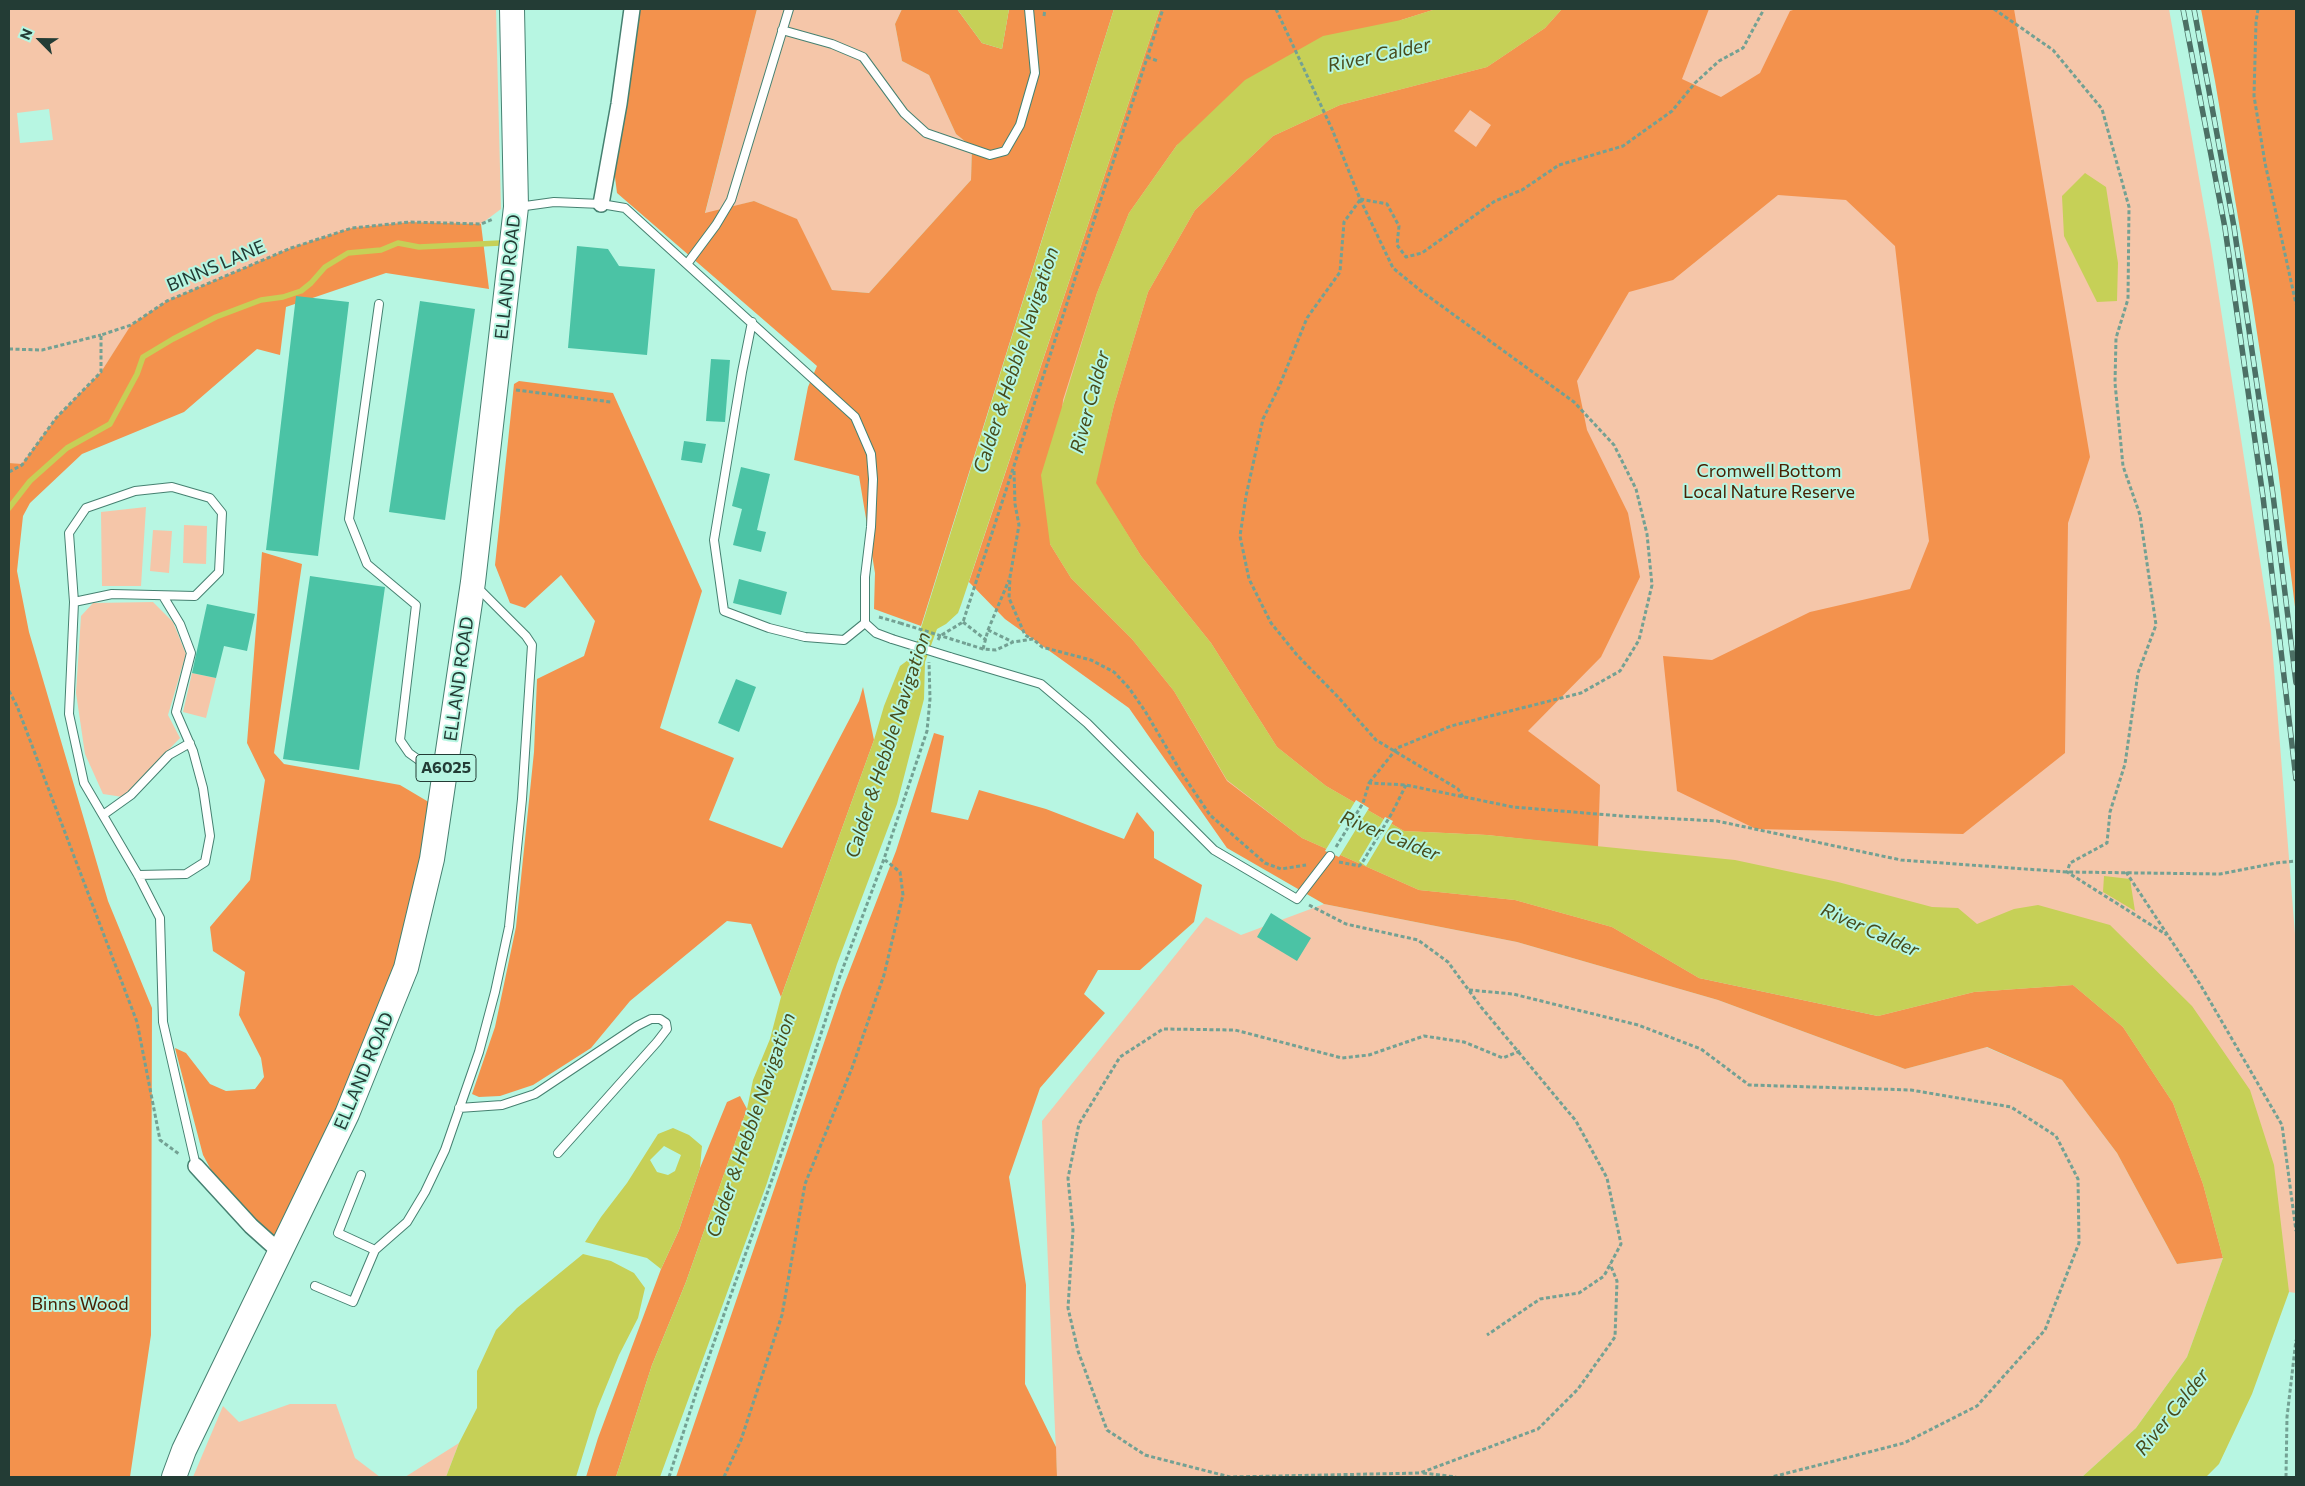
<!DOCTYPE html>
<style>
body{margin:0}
#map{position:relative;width:2305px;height:1486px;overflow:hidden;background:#b7f6e2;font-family:Commissioner,sans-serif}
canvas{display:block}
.frame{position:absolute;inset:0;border:10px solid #233c35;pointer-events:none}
.north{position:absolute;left:15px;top:15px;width:50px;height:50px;-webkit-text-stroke:4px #b7f6e2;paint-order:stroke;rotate:293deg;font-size:14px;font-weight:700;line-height:20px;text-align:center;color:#233c35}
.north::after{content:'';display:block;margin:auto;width:18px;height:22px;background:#233c35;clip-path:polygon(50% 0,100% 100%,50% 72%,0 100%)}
</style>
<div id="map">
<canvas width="2305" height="1486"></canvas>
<div class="frame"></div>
<div class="north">N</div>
</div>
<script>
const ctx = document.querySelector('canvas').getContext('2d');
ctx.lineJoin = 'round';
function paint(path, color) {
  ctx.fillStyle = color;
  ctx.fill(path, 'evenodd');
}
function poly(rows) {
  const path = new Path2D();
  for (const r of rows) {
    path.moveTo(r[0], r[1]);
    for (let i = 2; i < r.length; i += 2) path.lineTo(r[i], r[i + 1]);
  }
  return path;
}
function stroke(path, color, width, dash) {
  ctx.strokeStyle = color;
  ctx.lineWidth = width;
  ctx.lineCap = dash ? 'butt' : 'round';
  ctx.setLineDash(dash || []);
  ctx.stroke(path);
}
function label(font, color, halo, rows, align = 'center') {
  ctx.font = font + ' Commissioner,sans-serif';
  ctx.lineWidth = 4;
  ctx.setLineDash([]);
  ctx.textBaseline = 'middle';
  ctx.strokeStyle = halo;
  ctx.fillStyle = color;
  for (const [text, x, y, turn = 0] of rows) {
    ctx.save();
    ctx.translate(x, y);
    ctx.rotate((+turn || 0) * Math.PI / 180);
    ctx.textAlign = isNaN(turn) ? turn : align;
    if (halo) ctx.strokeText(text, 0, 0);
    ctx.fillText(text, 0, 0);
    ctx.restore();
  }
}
paint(poly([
 [9,9,496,9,501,209,481,224,410,222,131,326,101,372,56,418,22,465,9,463],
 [49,109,53,140,20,143,17,113],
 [757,9,902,9,895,24,902,61,929,75,956,134,972,147,971,180,869,293,832,290,796,219,754,201,705,214],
 [1160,9,2169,9,2211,246,2271,631,2296,947,2296,1293,2289,1292,2223,1258,2187,1357,2136,1428,2082,1477,1057,1477,1042,1121,1206,917,1241,935,1324,904,1517,942,1718,1000,1905,1069,1986,1047,2062,1080,2117,1153,2177,1264,2223,1258,2123,1027,1878,1016,1699,978,1227,848,1129,708,1005,619,969,582],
 [146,507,141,586,102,586,101,512],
 [184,525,207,526,206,564,183,563],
 [153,530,172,531,169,573,150,571],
 [153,602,173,622,186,654,168,715,180,738,123,797,103,794,85,754,76,693,81,616,93,603],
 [192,673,216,678,206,718,183,712],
 [290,1404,336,1404,355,1458,380,1477,193,1477,223,1406,239,1422],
 [459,1443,446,1477,405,1477]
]), '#f5c6a9');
paint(poly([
 [638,9,757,9,705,213,754,201,797,219,832,290,869,293,971,180,972,147,956,134,929,75,902,61,895,24,902,9,957,9,982,43,1002,49,1009,9,1114,9,921,626,874,609,875,573,859,476,794,460,808,387,817,366,617,193,614,169,633,62],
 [1160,9,1436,9,1401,20,1177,145,1129,213,1097,293,1063,400,1050,544,1071,578,1132,639,1174,691,1227,781,1302,838,1419,890,1515,900,1612,927,1699,978,1878,1016,1974,992,2073,985,2123,1027,2173,1103,2203,1184,2223,1258,2177,1264,2117,1153,2062,1080,1987,1047,1905,1069,1718,1000,1517,942,1324,904,1227,848,1129,708,1005,619,969,582],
 [1562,9,1709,9,1682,79,1721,97,1760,73,1790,11,1796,9,2014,9,2090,457,2068,523,2065,753,1963,834,1756,829,1677,791,1663,656,1712,660,1810,612,1910,589,1929,541,1895,246,1846,200,1778,195,1673,280,1629,292,1577,381,1587,430,1628,513,1640,577,1601,657,1528,731,1600,785,1598,847,1487,835,1404,831,1326,786,1277,747,1211,643,1141,556,1095,483,1114,405,1148,292,1195,210,1273,136,1340,105,1487,67,1545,28],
 [1470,110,1491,125,1476,147,1454,131],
 [2201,9,2296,9,2296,615,2278,470,2252,300,2215,81],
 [410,222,481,224,489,289,386,273,286,307,280,355,257,349,184,412,82,454,30,503,23,516,17,571,29,632,108,901,152,1008,151,1335,130,1477,9,1477,9,463,22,464,56,418,101,372,131,325,167,301,291,248,352,228],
 [519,381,613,393,702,591,660,728,734,758,709,820,782,848,859,701,863,687,874,740,781,997,751,924,727,921,630,1001,591,1048,533,1085,500,1096,479,1097,472,1094,495,1027,516,927,534,752,537,679,584,656,595,621,561,575,525,608,510,603,495,565,514,384],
 [262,552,302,564,274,753,284,764,400,785,432,804,400,966,281,1237,265,1246,241,1225,203,1155,175,1048,186,1053,210,1084,226,1091,255,1089,264,1077,261,1058,239,1015,245,972,213,951,210,927,250,880,265,780,247,743],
 [934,733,944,736,931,812,968,820,979,790,1046,809,1124,839,1137,812,1154,832,1154,858,1202,885,1194,922,1140,970,1098,970,1084,994,1105,1013,1040,1088,1009,1177,1026,1285,1025,1384,1056,1447,1057,1477,676,1477,842,990,896,851],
 [740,1096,747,1109,686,1282,652,1365,616,1477,586,1477,598,1438,661,1269,679,1230,700,1168,727,1102]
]), '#f3924d');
paint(poly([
 [957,9,1009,9,1002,49,982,43],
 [1114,9,1160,9,961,605,958,613,946,624,937,629,925,662,924,699,897,804,837,964,767,1183,660,1477,616,1477,652,1365,686,1282,747,1109,753,1080,770,1039,781,997,874,740,884,706,900,666,912,657],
 [1436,9,1562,9,1545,28,1487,67,1340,105,1273,136,1195,210,1148,292,1114,405,1096,483,1141,556,1211,643,1277,747,1326,786,1404,831,1487,835,1735,860,1838,882,1932,907,1958,908,1977,924,2014,909,2038,905,2110,925,2192,1006,2250,1090,2274,1165,2289,1292,2252,1394,2219,1464,2206,1477,2082,1477,2136,1428,2187,1357,2223,1258,2203,1184,2173,1103,2123,1027,2073,985,1974,992,1878,1016,1699,978,1612,927,1515,900,1419,890,1302,838,1227,780,1174,691,1132,639,1071,578,1050,544,1041,475,1097,293,1129,213,1177,145,1245,80,1323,36,1401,20],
 [2085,173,2106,187,2118,263,2117,301,2097,302,2064,236,2062,196],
 [2104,876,2130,879,2135,911,2103,892],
 [673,1128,689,1135,702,1146,700,1168,679,1230,661,1269,647,1258,585,1242,601,1217,627,1183,658,1134],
 [664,1146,681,1155,675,1171,668,1175,657,1172,650,1160],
 [583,1254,611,1261,634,1273,645,1288,638,1318,619,1355,597,1409,576,1477,446,1477,459,1443,477,1408,477,1371,496,1330,517,1308]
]), '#c6d057');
paint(poly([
 [1356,800,1369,808,1339,857,1325,851],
 [1385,817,1393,821,1366,866,1359,861]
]), '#b7f6e2');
stroke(poly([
 [9,508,30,481,67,448,110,424,137,374,143,357,173,339,216,317,261,300,283,297,301,291,311,283,325,267,348,253,381,250,398,243,419,247,500,243]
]), '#c6d057', 5.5);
paint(poly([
 [577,246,608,249,619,266,655,269,647,355,568,348],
 [296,296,349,302,318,556,266,550],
 [420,301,475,309,445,520,389,512],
 [711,359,730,360,725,422,706,421],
 [684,441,706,444,702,463,681,460],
 [741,467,770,474,757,530,766,532,761,552,733,545,742,509,732,506],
 [310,576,385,587,359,770,283,759],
 [739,579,787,592,781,615,733,603],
 [207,604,255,614,247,651,224,646,216,678,192,673],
 [736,679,756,687,739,732,718,723],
 [1271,913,1311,938,1297,961,1257,937]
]), '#4bc3a5');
const service = poly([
 [782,30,832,44,863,57,904,113,926,133,990,155,1005,151,1020,125,1035,73,1029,9],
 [518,207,554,202,601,204,625,208,855,417,871,454,873,479,871,527,865,577,865,623,876,633,892,639],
 [687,264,716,225,731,200,789,9],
 [379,304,349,519,367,564,416,605,400,740,409,753,441,776],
 [752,322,742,372,714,540,724,611,769,628,805,637,844,640,865,623],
 [74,602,112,594,195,596,219,572,222,513,210,498,172,487,135,491,86,508,69,533,74,602,69,714,84,783,138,875,160,918,163,1022,196,1166],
 [950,657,1041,684,1087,723,1214,850,1297,899,1330,856],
 [103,815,131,795,169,755,190,743],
 [138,875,186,874,205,862,210,836,203,788,193,751,176,712,191,653,180,624,163,596],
 [459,1108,502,1105,535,1094,637,1026,651,1019,660,1019,666,1023,667,1029,657,1042,558,1153],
 [361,1175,338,1233,375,1250],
 [315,1286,353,1302,375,1250,407,1222,425,1192,445,1150,479,1052,495,992,509,927,522,799,532,645,526,636,476,586]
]);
const minor = poly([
 [601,204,619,104,632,9],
 [196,1166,251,1226,280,1252]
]);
const primary = poly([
 [174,1477,184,1450,347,1114,406,968,432,859,473,582,516,207,512,9]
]);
stroke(service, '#468171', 10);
stroke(minor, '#468171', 18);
stroke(primary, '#468171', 26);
stroke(poly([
 [1276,9,1332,129,1360,199,1387,204,1399,226,1397,245,1406,257,1422,253,1495,201,1522,190,1559,165,1623,146,1672,111,1695,83,1719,61,1743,48,1764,9],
 [1994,9,2053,50,2102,109,2129,207,2128,299,2116,338,2115,383,2123,466,2140,515,2156,625,2138,673,2125,764,2110,812,2107,843,2070,863,2067,872,2167,935],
 [2258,9,2256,22,2254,96,2265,163,2296,304],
 [1044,16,1045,9],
 [1147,57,1158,61],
 [1360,199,1393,268,1421,291,1574,402,1614,445,1636,489,1647,534,1652,585,1639,640,1620,671,1581,693,1451,726,1397,748,1369,783],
 [1360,200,1344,222,1340,272,1307,318,1279,387,1263,419,1246,496,1240,536,1249,579,1271,623,1297,655,1339,698,1376,740,1458,789,1463,797],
 [9,349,42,350,101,335],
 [516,390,611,402],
 [1014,471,1015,504,1019,525,1010,577,1009,598,1025,635,1032,639],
 [9,472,22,465,56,418,101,372,101,335,131,325,167,301,291,248,352,228,410,222,481,224,493,219],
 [879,617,900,623],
 [963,622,986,640],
 [988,630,1009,580],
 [938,640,940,636,963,622,1163,9],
 [967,644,983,649,996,650,1013,642,1033,639,1042,647,1091,660,1114,672,1129,688,1145,711,1181,772,1210,815,1265,863,1281,869,1306,865],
 [983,649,988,630,1013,642],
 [9,691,17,706,137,1022,160,1140,179,1154],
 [1336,847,1363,803,1369,783,1406,785,1513,807,1621,816,1717,821,1901,860,2067,872,2220,874,2276,863,2296,861],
 [1339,862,1359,866,1362,863,1392,813,1406,785],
 [2126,872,2200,984,2282,1125,2296,1231],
 [1309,905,1346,924,1418,940,1448,962,1481,1007,1576,1121,1607,1178,1621,1244,1604,1276,1579,1293,1540,1299,1487,1335],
 [1469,990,1513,994,1638,1025,1701,1049,1749,1085,1911,1090,2011,1107,2056,1136,2078,1179,2079,1243,2045,1330,1977,1406,1904,1443,1772,1477],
 [1520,1051,1503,1058,1464,1042,1424,1036,1369,1055,1342,1058,1235,1030,1163,1029,1120,1057,1079,1124,1068,1178,1073,1230,1068,1308,1078,1351,1107,1430,1145,1455,1230,1477,1420,1473,1538,1429,1578,1389,1615,1337,1617,1281,1610,1264],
 [1423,1473,1456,1477],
 [669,1477,697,1390,785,1143,840,976,884,859,927,731,930,699,929,662],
 [724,1477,741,1440,782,1315,805,1184,852,1068,884,975,903,895,900,872,885,860],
 [2286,1477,2287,1417,2296,1340]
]), '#73a193', 3, [4, 2.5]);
stroke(service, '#fff', 8);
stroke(minor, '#fff', 15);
stroke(primary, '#fff', 24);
const rail = poly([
 [2183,9,2225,228,2263,497,2296,779],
 [2194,9,2234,227,2273,495,2296,683]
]);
stroke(rail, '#4c7065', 5.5);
stroke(rail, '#b7f6e2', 4, [11]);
const serviceBridge = poly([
 [892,639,950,657]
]);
stroke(serviceBridge, '#468171', 10, []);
stroke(poly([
 [900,623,967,644]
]), '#73a193', 3, [4, 2.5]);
stroke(serviceBridge, '#fff', 8);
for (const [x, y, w] of [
 [446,768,60]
]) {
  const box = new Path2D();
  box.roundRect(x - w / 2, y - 13.5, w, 27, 4);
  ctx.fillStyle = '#b7f6e2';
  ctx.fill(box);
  stroke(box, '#233c35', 1);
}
label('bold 16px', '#233c35', null, [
 ["A6025",446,768]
]);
label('18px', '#233c35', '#b7f6e2', [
 ["BINNS LANE",216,266,-23],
 ["ELLAND ROAD",508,277,-84],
 ["ELLAND ROAD",459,679,-82],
 ["ELLAND ROAD",364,1071,-67]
]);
label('18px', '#482205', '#b7f6e2', [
 ["Cromwell Bottom",1769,471],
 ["Local Nature Reserve",1769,492],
 ["Binns Wood",80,1304]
]);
label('italic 19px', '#474b1b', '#b7f6e2', [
 ["River Calder",1379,55,-12],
 ["Calder & Hebble Navigation",1016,360,-72],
 ["River Calder",1090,402,-75],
 ["Calder & Hebble Navigation",888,745,-72],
 ["River Calder",1390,836,22],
 ["River Calder",1870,930,24],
 ["Calder & Hebble Navigation",751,1125,-71],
 ["River Calder",2172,1412,-51]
]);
</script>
